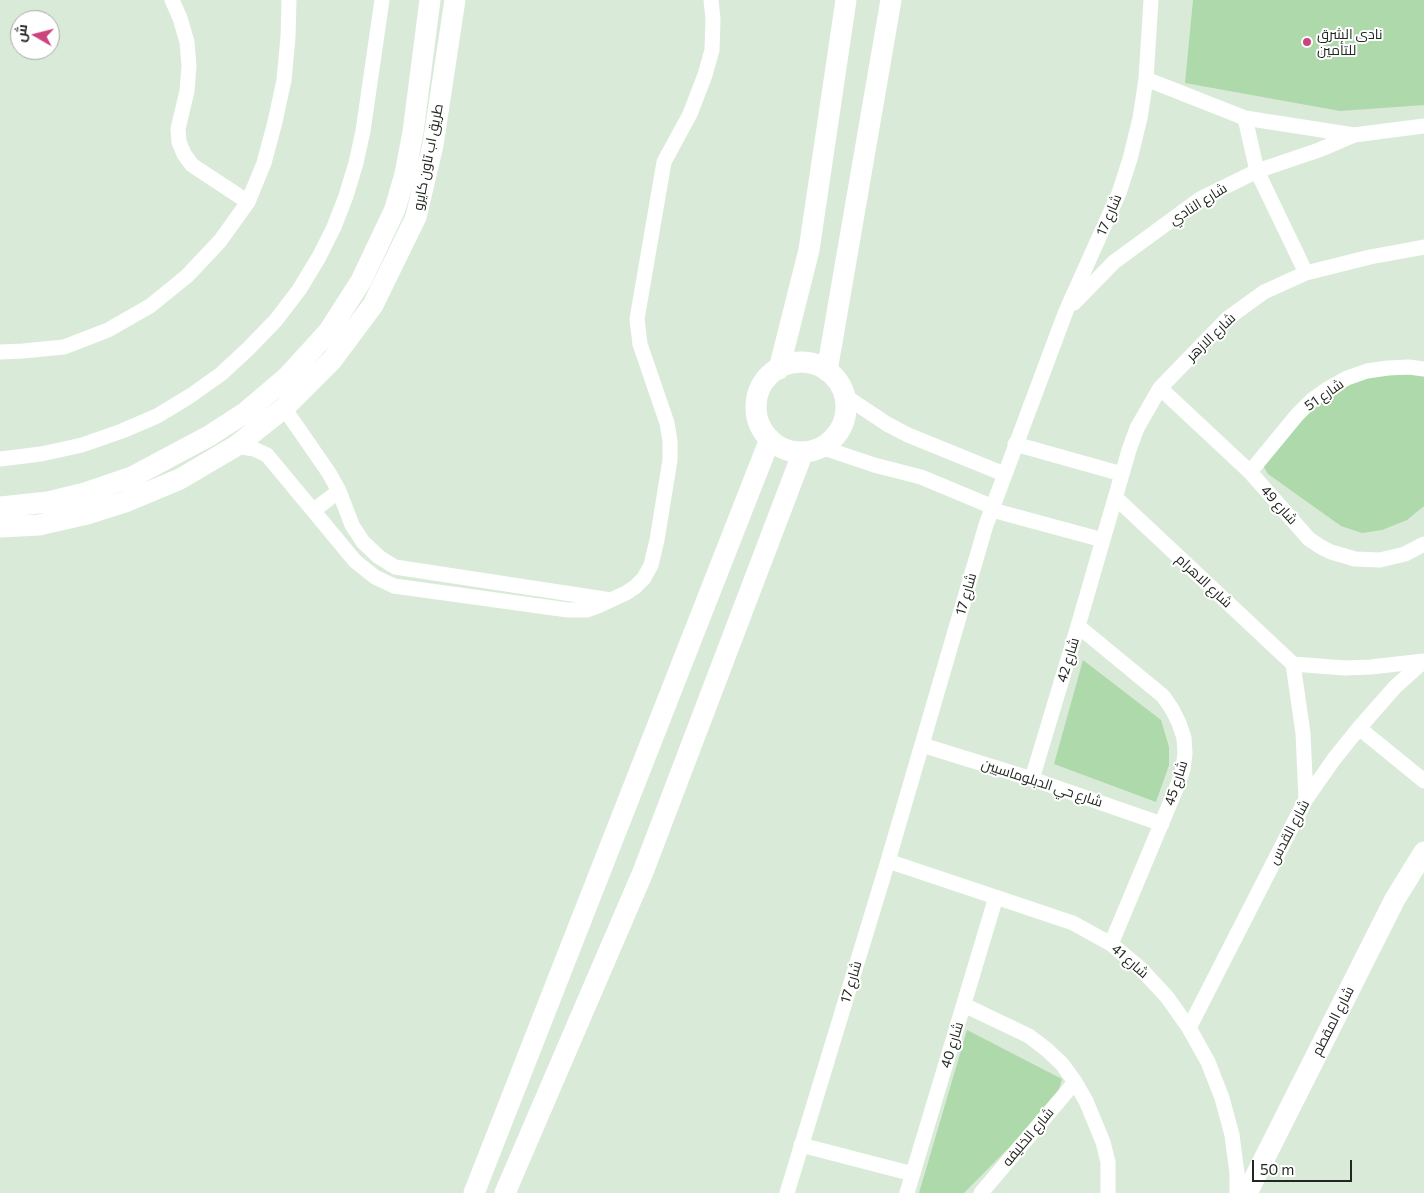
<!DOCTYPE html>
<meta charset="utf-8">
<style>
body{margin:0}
#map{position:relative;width:1424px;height:1193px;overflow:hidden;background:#daead8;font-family:Commissioner,Cairo,sans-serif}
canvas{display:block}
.north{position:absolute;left:10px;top:10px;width:50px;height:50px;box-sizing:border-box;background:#fff;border:1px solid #a7a9a6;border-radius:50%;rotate:278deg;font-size:14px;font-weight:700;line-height:20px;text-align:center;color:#222821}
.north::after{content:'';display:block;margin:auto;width:18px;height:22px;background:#cc437f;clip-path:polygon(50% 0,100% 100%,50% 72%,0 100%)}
.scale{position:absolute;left:1252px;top:1160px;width:100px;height:22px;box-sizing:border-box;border:2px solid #222821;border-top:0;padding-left:6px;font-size:15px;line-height:18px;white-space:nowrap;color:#222821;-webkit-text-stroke:4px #fff;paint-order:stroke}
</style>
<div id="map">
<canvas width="1424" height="1193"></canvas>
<div class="north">ش</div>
<div class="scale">50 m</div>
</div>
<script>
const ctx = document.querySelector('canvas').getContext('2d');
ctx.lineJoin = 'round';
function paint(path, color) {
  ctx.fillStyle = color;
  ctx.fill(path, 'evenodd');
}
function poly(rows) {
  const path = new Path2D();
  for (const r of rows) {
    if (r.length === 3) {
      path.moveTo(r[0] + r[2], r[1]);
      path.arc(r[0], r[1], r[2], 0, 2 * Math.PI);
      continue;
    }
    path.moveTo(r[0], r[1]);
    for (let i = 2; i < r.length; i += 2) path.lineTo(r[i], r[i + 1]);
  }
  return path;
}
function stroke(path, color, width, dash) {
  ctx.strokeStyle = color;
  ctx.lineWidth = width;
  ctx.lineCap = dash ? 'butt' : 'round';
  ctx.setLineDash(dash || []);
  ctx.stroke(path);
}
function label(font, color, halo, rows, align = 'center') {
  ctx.font = font + ' Commissioner,Cairo,sans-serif';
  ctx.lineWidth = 4;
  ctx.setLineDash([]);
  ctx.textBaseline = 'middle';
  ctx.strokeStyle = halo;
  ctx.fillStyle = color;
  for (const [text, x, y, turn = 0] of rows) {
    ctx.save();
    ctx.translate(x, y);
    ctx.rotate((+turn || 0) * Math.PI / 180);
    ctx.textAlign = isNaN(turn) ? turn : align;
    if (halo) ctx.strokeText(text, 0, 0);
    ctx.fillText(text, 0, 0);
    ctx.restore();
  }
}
paint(poly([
 [1193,0,1424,0,1424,105,1340,111,1185,83],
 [1424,370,1424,506,1407,520,1382,530,1362,533,1341,526,1268,474,1262,464,1282,423,1363,373],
 [1083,660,1161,720,1169,747,1169,765,1156,802,1054,764],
 [967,1030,1062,1079,1056,1100,964,1193,919,1193]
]), '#aed9aa');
stroke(poly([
 [172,0,180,18,187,42,189,66,187,91,178,129,179,142,184,154,192,165,248,202],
 [1146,79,1245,118,1354,135,1424,126],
 [1245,118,1257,171,1306,273],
 [1074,303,1114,262,1200,199,1257,171,1319,150,1354,135],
 [0,352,23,351,64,347,108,330,150,306,187,276,220,241,248,202,264,163,275,122,284,80,288,37,289,0],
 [1160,388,1250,472,1309,539,1321,547,1331,552,1355,559,1380,560,1405,554,1424,544],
 [845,396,887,424,908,435,1004,474],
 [284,408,329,473,339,491,352,525,363,542,379,557,395,567,611,600],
 [1015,444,1122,474],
 [236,446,254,449,267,455,355,561,375,577,394,586,568,610,587,610,598,606,626,593,635,587,644,578,651,565,657,540,670,460,670,441,667,423,640,344,637,319,664,162,690,114,705,75,712,50,713,19,711,0],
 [821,447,874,465,921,477,993,507],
 [0,459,41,454,82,445,122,431,157,416,190,396,221,374,249,348,276,320,299,290,319,257,334,227,346,196,356,163,363,131,382,0],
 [1250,472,1297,415,1312,400,1329,388,1347,378,1367,371,1388,368,1409,367,1424,369],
 [1116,498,1293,664,1345,668,1371,667,1424,661],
 [314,510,339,491],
 [992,510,1103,540],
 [1078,626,1163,696,1172,709,1179,723,1184,738,1185,753,1183,769,1178,784,1111,944],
 [1293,664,1303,733,1306,799],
 [1359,728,1424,781],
 [922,745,1032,779,1162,824],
 [1032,779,1078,626,1129,450,1137,428,1160,388,1228,318,1264,292,1306,273,1370,257,1424,247],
 [888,861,1073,923,1111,944,1140,968,1167,997,1189,1028,1208,1062,1222,1098,1232,1135,1237,1173,1237,1193],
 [964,1005,1029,1036,1046,1049,1062,1064,1075,1082,1086,1101,1103,1142,1108,1162,1108,1193],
 [1189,1028,1306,799,1334,759,1359,728,1395,687,1424,661],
 [801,1145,913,1174],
 [787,1193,888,861,986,525,1066,311,1119,193,1130,159,1140,118,1146,79,1151,0],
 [907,1193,996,897],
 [981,1193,1075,1082]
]), '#fff', 15);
stroke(poly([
 [801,407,45],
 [779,369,809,250,846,0],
 [827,371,891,0],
 [0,507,48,502,85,493,132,477,209,436,246,412,287,377,329,331,361,281,395,209,405,174,413,132,430,0],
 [0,527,39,525,87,514,125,502,180,479,236,446,284,408,332,360,373,305,416,217,433,145,455,0],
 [474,1193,770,439],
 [505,1193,643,872,803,452],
 [1247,1193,1395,899,1424,852]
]), '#fff', 21);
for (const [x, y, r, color] of [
 [1307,42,5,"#cc437f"]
]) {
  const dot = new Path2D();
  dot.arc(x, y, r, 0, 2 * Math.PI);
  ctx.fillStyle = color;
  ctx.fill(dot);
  stroke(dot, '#fff', 2);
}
label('14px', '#222821', '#fff', [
 ["نادى الشرق",1317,34],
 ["للتأمين",1317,50]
], 'left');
label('14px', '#222821', '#fff', [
 ["طريق اب تاون كايرو",428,157,-79],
 ["شارع النادي",1198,204,-32],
 ["شارع 17",1109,215,-67],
 ["شارع الازهر",1211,337,-44],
 ["شارع 51",1324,395,-35],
 ["شارع 49",1279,505,48],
 ["شارع الاهرام",1204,581,43],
 ["شارع 17",966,594,-74],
 ["شارع 42",1068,660,-73],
 ["شارع حي الدبلوماسيين",1042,783,18],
 ["شارع 45",1176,783,-72],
 ["شارع القدس",1289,832,-62],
 ["شارع 41",1130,961,41],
 ["شارع 17",851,982,-73],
 ["شارع المقطم",1333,1021,-63],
 ["شارع 40",952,1045,-73],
 ["شارع الخليفه",1028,1137,-50]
]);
</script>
